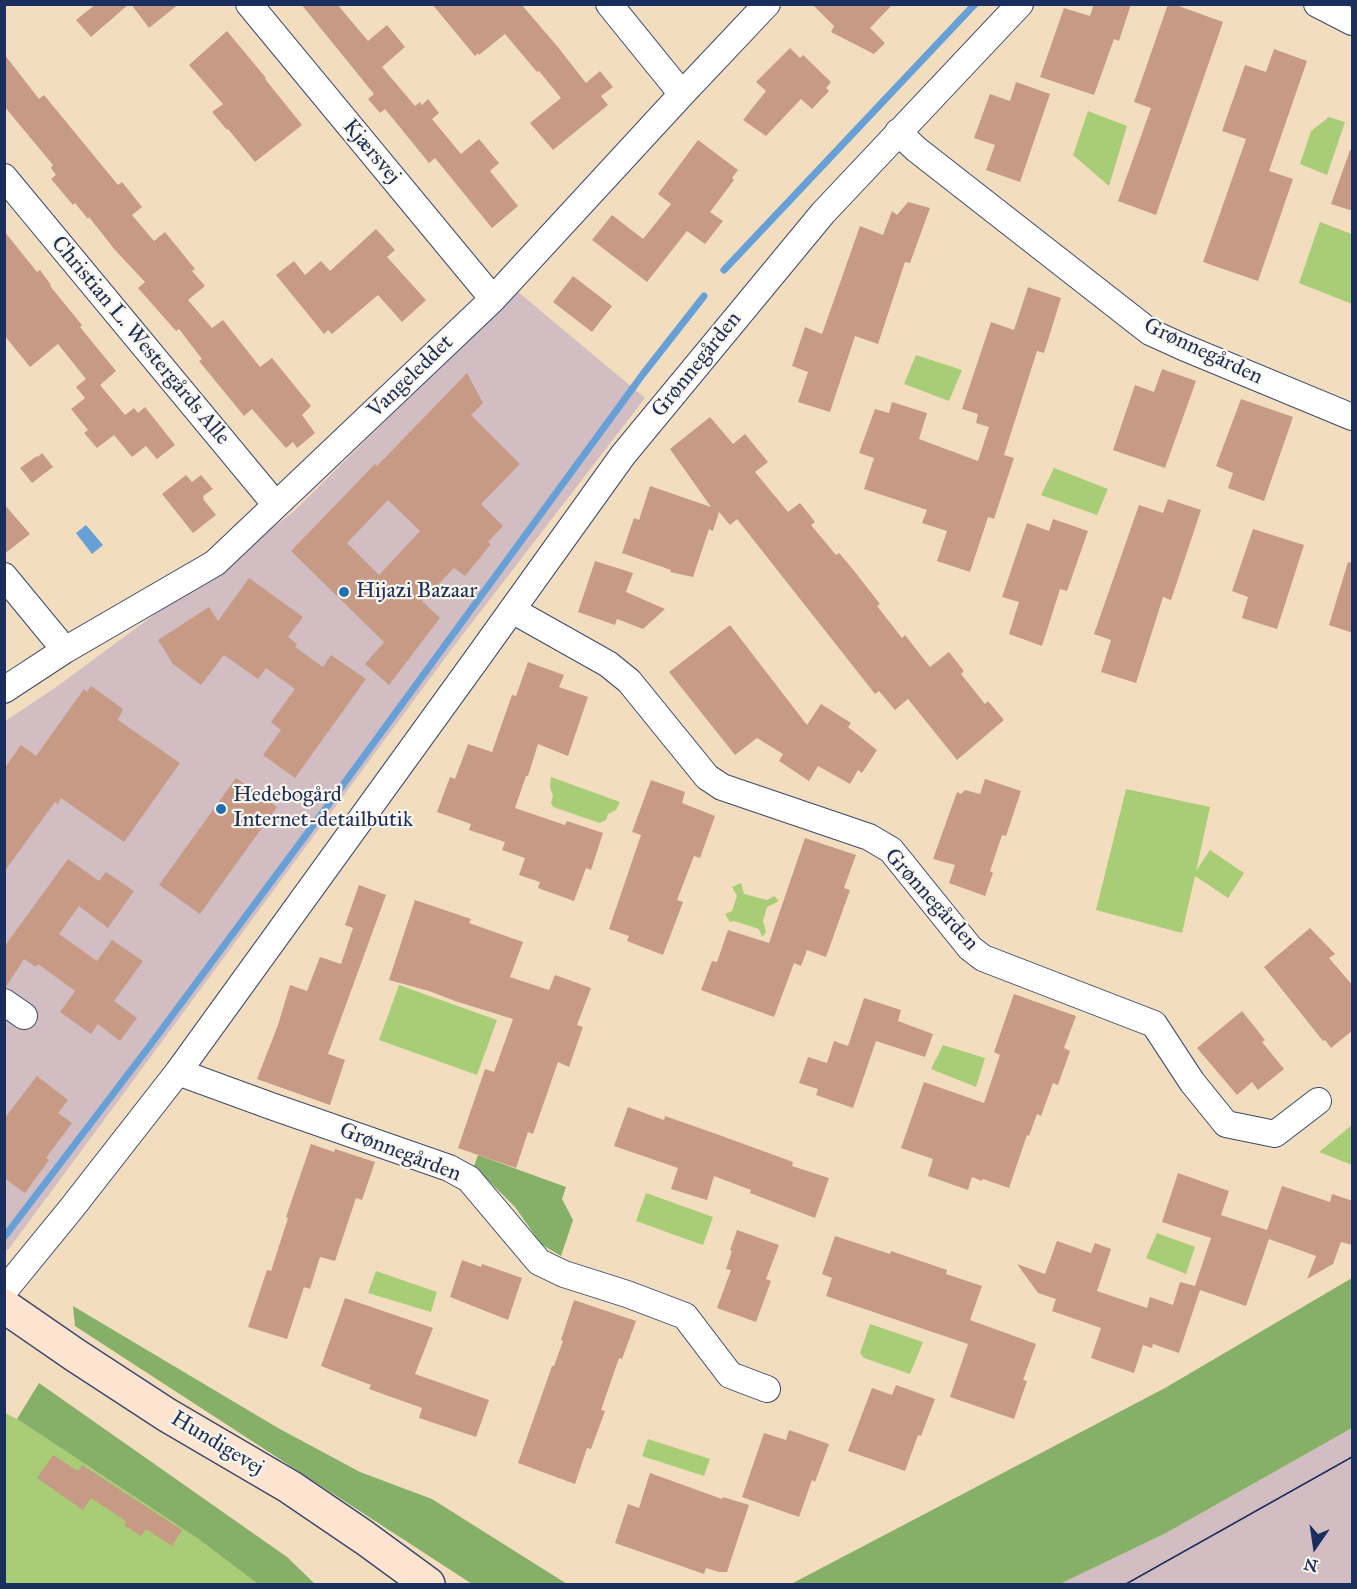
<!DOCTYPE html>
<meta charset="utf-8">
<style>
body{margin:0}
#map{position:relative;width:1357px;height:1589px;overflow:hidden;background:#f2debf;font-family:"IM FELL Great Primer",serif}
canvas{display:block}
.frame{position:absolute;inset:0;border:6px solid #1b2f5e;pointer-events:none}
.north{position:absolute;left:1285px;top:1517px;width:60px;height:60px;-webkit-text-stroke:4px #fbf7ec;paint-order:stroke;rotate:193deg;font-size:16px;font-weight:700;line-height:24px;text-align:center;color:#1b2f5e}
.north::after{content:'';display:block;margin:auto;width:21px;height:27px;background:#1b2f5e;clip-path:polygon(50% 0,100% 100%,50% 72%,0 100%)}
</style>
<div id="map">
<canvas width="1357" height="1589"></canvas>
<div class="frame"></div>
<div class="north">N</div>
</div>
<script>
const ctx = document.querySelector('canvas').getContext('2d');
ctx.lineJoin = 'round';
function paint(path, color) {
  ctx.fillStyle = color;
  ctx.fill(path, 'evenodd');
}
function poly(rows) {
  const path = new Path2D();
  for (const r of rows) {
    path.moveTo(r[0], r[1]);
    for (let i = 2; i < r.length; i += 2) path.lineTo(r[i], r[i + 1]);
  }
  return path;
}
function stroke(path, color, width, dash) {
  ctx.strokeStyle = color;
  ctx.lineWidth = width;
  ctx.lineCap = dash ? 'butt' : 'round';
  ctx.setLineDash(dash || []);
  ctx.stroke(path);
}
function label(font, color, halo, rows, align = 'center') {
  ctx.font = font + ' "IM FELL Great Primer",serif';
  ctx.lineWidth = 4.5;
  ctx.setLineDash([]);
  ctx.textBaseline = 'middle';
  ctx.strokeStyle = halo;
  ctx.fillStyle = color;
  for (const [text, x, y, turn = 0] of rows) {
    ctx.save();
    ctx.translate(x, y);
    ctx.rotate((+turn || 0) * Math.PI / 180);
    ctx.textAlign = isNaN(turn) ? turn : align;
    if (halo) ctx.strokeText(text, 0, 0);
    ctx.fillText(text, 0, 0);
    ctx.restore();
  }
}
paint(poly([
 [517,291,645,398,454,646,8,1250,4,1248,4,722,59,685,292,513],
 [1352,1428,1352,1584,1060,1584,1166,1533]
]), '#d2bec2');
paint(poly([
 [1088,111,1127,126,1109,186,1073,155],
 [1329,117,1345,122,1327,175,1300,164,1311,131],
 [1320,222,1352,234,1352,304,1299,283],
 [916,355,962,370,949,401,904,384],
 [1054,468,1108,489,1097,515,1041,495],
 [551,777,620,802,616,810,608,814,606,820,600,823,553,807,551,803,553,795,550,788],
 [1126,789,1210,807,1196,871,1210,850,1244,873,1228,898,1195,876,1182,933,1096,910],
 [741,883,744,894,767,900,774,896,779,901,767,907,763,921,766,932,762,937,759,929,734,921,730,922,725,914,732,911,737,896,732,887],
 [399,985,497,1020,477,1075,379,1040],
 [943,1045,985,1058,976,1087,931,1069],
 [1352,1125,1352,1165,1319,1152],
 [646,1193,713,1217,703,1245,636,1221],
 [1157,1233,1195,1247,1186,1274,1146,1258],
 [376,1271,437,1292,431,1312,368,1293],
 [870,1324,923,1342,910,1374,864,1358,860,1353],
 [5,1413,17,1419,197,1538,258,1584,5,1584],
 [648,1439,710,1459,704,1476,642,1456]
]), '#a9cd76');
paint(poly([
 [478,1155,566,1187,562,1199,573,1220,561,1256,541,1244,515,1207,474,1166],
 [1352,1278,1352,1428,1166,1533,1060,1584,791,1584,1165,1388],
 [73,1306,278,1428,360,1472,432,1499,567,1584,472,1584,75,1326],
 [39,1383,287,1557,315,1584,258,1584,197,1538,17,1419]
]), '#86b067');
paint(poly([
 [86,525,103,545,92,554,76,533]
]), '#67a0d6');
stroke(poly([
 [724,270,975,4],
 [5,1236,151,1044,340,789,643,374,704,296]
]), '#67a0d6', 7);
paint(poly([
 [96,4,129,4,91,37,76,20],
 [131,4,179,4,149,28],
 [301,4,337,4,368,41,387,25,405,47,382,67,415,106,420,102,422,105,428,99,439,113,432,119,461,154,479,139,499,163,490,171,518,206,492,228,435,158,429,163,385,109,380,113,368,99,374,94],
 [432,4,521,4,557,46,586,83,600,71,613,87,601,96,608,105,553,150,530,123,561,98,539,71,537,72,505,34,479,55,478,53,475,56],
 [812,4,893,4,870,28,885,43,874,54,831,32,834,26],
 [1094,4,1131,4,1119,41,1114,39,1094,95,1040,77,1064,8,1090,16],
 [1168,4,1173,4,1223,22,1156,215,1118,201,1151,108,1134,102],
 [227,31,266,78,265,79,302,125,255,162,228,129,227,130,212,112,223,104,189,65],
 [790,48,800,58,803,55,831,82,826,88,829,91,812,109,801,99,766,136,743,120,766,91,756,82],
 [1274,49,1307,61,1269,171,1293,179,1258,281,1203,262,1246,139,1222,131,1245,65,1266,72],
 [4,54,39,99,44,95,118,185,122,182,142,207,132,215,154,241,165,232,195,269,192,271,205,286,188,300,212,328,223,320,260,367,272,358,311,406,302,415,315,433,297,448,293,442,286,448,252,409,244,416,199,361,202,359,179,329,176,331,138,288,145,282,115,250,89,217,88,219,75,203,73,205,51,179,56,175,51,168,53,165,4,106],
 [1016,82,1050,94,1020,182,986,170,995,145,974,138,990,94,1010,101],
 [698,140,738,170,732,178,734,180,710,212,723,221,705,244,687,231,647,282,592,240,612,215,643,239,671,204,658,194],
 [1350,150,1353,151,1353,211,1331,204],
 [908,202,930,208,910,263,905,262,878,344,855,336,830,412,798,402,808,372,792,366,805,327,822,334,860,226,883,235,892,211,897,215],
 [376,229,395,250,387,257,426,300,402,322,378,295,332,334,328,330,324,334,276,275,294,261,305,275,321,261,330,271],
 [4,231,37,272,40,270,51,285,50,286,82,325,80,327,116,371,100,385,125,415,134,408,138,413,145,407,175,445,157,459,146,446,132,457,114,435,97,448,84,433,88,430,71,409,85,398,76,387,86,379,58,344,30,367,4,335],
 [573,276,612,306,592,332,553,302],
 [1028,287,1061,298,1044,353,1037,351,1004,455,1014,458,994,519,988,517,970,572,937,561,947,531,922,523,927,510,864,489,874,458,859,453,875,409,889,413,892,402,927,413,919,439,978,461,989,427,976,423,978,414,962,409,991,322,1014,330],
 [1162,369,1196,381,1165,468,1113,450,1135,385,1154,392],
 [467,373,483,403,471,415,520,464,481,504,503,526,488,542,491,544,465,576,454,568,422,601,440,618,389,685,365,664,384,642,291,551,375,464,377,466],
 [388,500,420,531,379,575,347,543],
 [1241,399,1293,417,1264,501,1228,488,1233,473,1216,466],
 [710,417,733,444,745,434,768,462,755,472,788,512,800,503,815,522,811,525,836,555,839,553,851,567,880,604,877,606,902,638,905,635,930,667,949,652,964,671,961,674,985,704,988,701,1004,720,957,760,908,699,895,710,879,691,875,694,737,519,730,525,719,512,713,531,709,529,693,577,670,572,671,570,622,553,634,518,639,520,650,486,711,507,670,449],
 [42,453,53,467,32,483,20,468,37,456,38,457],
 [186,475,192,482,201,475,213,489,203,496,204,498,203,499,216,515,193,533,162,494],
 [1168,499,1201,510,1171,600,1163,597,1136,683,1101,672,1111,640,1094,634,1139,505,1163,513],
 [4,504,30,534,4,554],
 [1053,519,1088,531,1067,591,1060,589,1042,646,1009,634,1019,602,1002,597,1027,523,1049,531],
 [1253,529,1304,545,1277,629,1242,618,1248,597,1232,591],
 [595,561,633,573,626,592,665,609,643,629,617,619,615,625,578,612],
 [1348,562,1353,563,1353,633,1329,625],
 [249,578,303,617,288,637,297,644,295,647,323,667,331,655,366,679,295,778,263,755,281,730,271,722,295,689,266,668,258,679,224,655,201,685,173,664,158,640,209,607,218,621],
 [730,625,807,725,821,704,851,723,848,727,877,750,862,773,858,770,850,784,818,766,809,781,779,761,783,754,757,738,735,755,669,672],
 [528,662,564,675,559,687,588,697,568,756,538,744,528,776,526,776,515,808,565,825,567,821,603,833,591,870,586,868,574,901,538,888,540,882,519,875,525,858,502,850,505,842,469,830,471,824,437,812,450,777,455,779,468,744,492,752,512,695,516,696],
 [91,686,123,709,118,720,180,763,124,842,61,798,58,804,55,802,4,872,4,769,21,745,36,756,84,689,87,692],
 [236,778,277,807,200,914,159,885],
 [985,779,1021,791,1006,836,1002,835,990,871,993,873,985,896,949,883,955,865,933,859,957,792,961,794,965,790,980,794],
 [651,780,685,792,682,803,715,816,700,858,694,856,677,900,683,902,663,955,627,941,629,936,609,929,641,835,632,832],
 [805,838,856,855,844,888,850,890,826,957,807,950,801,966,794,963,774,1017,701,990,712,961,717,962,728,930,769,943],
 [68,859,99,881,106,872,134,891,108,928,79,906,59,934,97,961,112,940,143,961,114,1001,137,1018,120,1041,98,1024,91,1034,60,1012,75,991,38,964,36,967,24,959,6,987,4,987,4,947],
 [359,885,386,895,328,1054,345,1060,330,1105,257,1079,278,1025,290,985,307,991,320,957,341,964,353,928,345,925],
 [415,900,471,919,469,923,523,942,510,977,549,990,555,975,591,988,577,1025,583,1027,569,1067,558,1062,533,1134,528,1132,516,1168,458,1148,485,1069,494,1072,513,1019,455,1001,429,991,389,980],
 [1310,928,1335,954,1329,958,1353,986,1353,1030,1331,1048,1325,1040,1323,1041,1264,967],
 [1014,994,1076,1016,1064,1048,1070,1051,1058,1085,1053,1083,1041,1116,1037,1114,1029,1136,1027,1135,1009,1188,983,1179,982,1181,972,1177,968,1190,928,1176,933,1159,901,1148,924,1082,984,1103,1000,1055,994,1052],
 [864,998,901,1010,898,1021,933,1034,925,1057,876,1041,853,1108,816,1095,818,1089,799,1083,808,1057,827,1063,834,1041,848,1046],
 [1242,1011,1265,1040,1262,1042,1284,1069,1258,1090,1252,1082,1237,1095,1197,1048],
 [37,1076,68,1100,58,1113,72,1123,46,1158,49,1160,25,1193,4,1178,4,1119],
 [628,1107,664,1120,665,1116,722,1136,793,1162,792,1166,829,1178,815,1218,750,1193,751,1190,714,1176,707,1200,671,1189,678,1168,614,1146],
 [311,1144,334,1152,335,1149,375,1162,362,1200,356,1198,335,1261,320,1257,310,1289,304,1287,287,1339,248,1327,267,1270,271,1271,288,1218,286,1217],
 [1178,1173,1229,1191,1221,1215,1267,1230,1282,1186,1330,1202,1332,1194,1353,1201,1353,1245,1341,1242,1333,1264,1307,1279,1316,1256,1269,1239,1246,1306,1200,1290,1179,1353,1153,1344,1152,1348,1143,1345,1134,1373,1091,1358,1101,1328,1052,1311,1056,1299,1038,1293,1017,1264,1045,1274,1057,1241,1091,1253,1095,1243,1111,1249,1097,1291,1147,1308,1150,1297,1173,1305,1180,1282,1195,1286,1211,1238,1162,1222],
 [737,1230,779,1245,766,1279,771,1281,756,1322,717,1308,731,1270,726,1269,732,1251,730,1250],
 [835,1236,890,1254,891,1251,947,1270,946,1274,982,1286,970,1320,1036,1344,1023,1380,1027,1381,1014,1419,950,1397,968,1344,826,1296,832,1278,822,1274],
 [462,1260,481,1267,482,1264,522,1278,508,1320,450,1297],
 [345,1298,433,1328,415,1374,489,1400,476,1437,419,1418,422,1408,369,1389,371,1385,321,1366],
 [574,1300,636,1321,622,1359,619,1358,601,1410,605,1411,591,1449,587,1448,575,1484,518,1463,552,1366,554,1366,563,1341,561,1340],
 [896,1385,935,1399,921,1436,918,1435,905,1471,848,1451,872,1388,892,1395],
 [789,1430,829,1444,815,1482,812,1480,799,1517,742,1497,764,1433,786,1440],
 [53,1455,78,1471,82,1465,182,1530,172,1546,146,1529,141,1536,124,1525,126,1521,91,1498,83,1510,37,1478],
 [650,1473,722,1499,723,1497,749,1505,727,1572,719,1572,706,1568,704,1574,615,1543,628,1504,639,1508]
]), '#c79a86');
const street = poly([
 [249,4,493,299],
 [609,4,682,94],
 [1317,4,1352,22],
 [898,132,916,149,1150,332,1183,347,1352,417],
 [4,177,276,505],
 [4,576,65,650],
 [512,610,608,664,629,681,707,777,722,787,869,837,891,850,970,948,983,958,1154,1024,1192,1082,1226,1124,1275,1134,1318,1101],
 [4,690,65,650,215,563,493,299,682,94,767,4],
 [4,1002,24,1016],
 [178,1072,271,1106,449,1168,469,1179,539,1262,564,1274,627,1294,685,1316,730,1375,767,1389],
 [4,1291,71,1209,178,1072,476,660,623,455,823,213,1020,4]
]);
const secondary = poly([
 [4,1306,75,1355,167,1415,290,1487,365,1538,428,1584]
]);
stroke(street, '#3b496d', 28);
stroke(secondary, '#3b496d', 36);
stroke(street, '#fff', 26);
stroke(secondary, '#fde4d0', 33);
stroke(poly([
 [1126,1584,1352,1457]
]), '#1b2f5e', 1.5);
for (const [x, y, r, color] of [
 [344,592,6,"#1f6fb2"],
 [221,809,6,"#1f6fb2"]
]) {
  const dot = new Path2D();
  dot.arc(x, y, r, 0, 2 * Math.PI);
  ctx.fillStyle = color;
  ctx.fill(dot);
  stroke(dot, '#fbf7ec', 2);
}
label('22px', '#1b2f5e', '#fbf7ec', [
 ["Kjærsvej",371,152,50],
 ["Christian L. Westergårds Alle",140,341,50],
 ["Grønnegården",1203,352,25],
 ["Grønnegården",697,365,-51],
 ["Vangeleddet",411,377,-44],
 ["Grønnegården",931,900,48],
 ["Grønnegården",400,1153,21],
 ["Hundigevej",217,1444,31]
]);
label('22px', '#1b2f5e', '#fbf7ec', [
 ["Hijazi Bazaar",356,592],
 ["Hedebogård",233,796],
 ["Internet-detailbutik",233,821]
], 'left');
</script>
